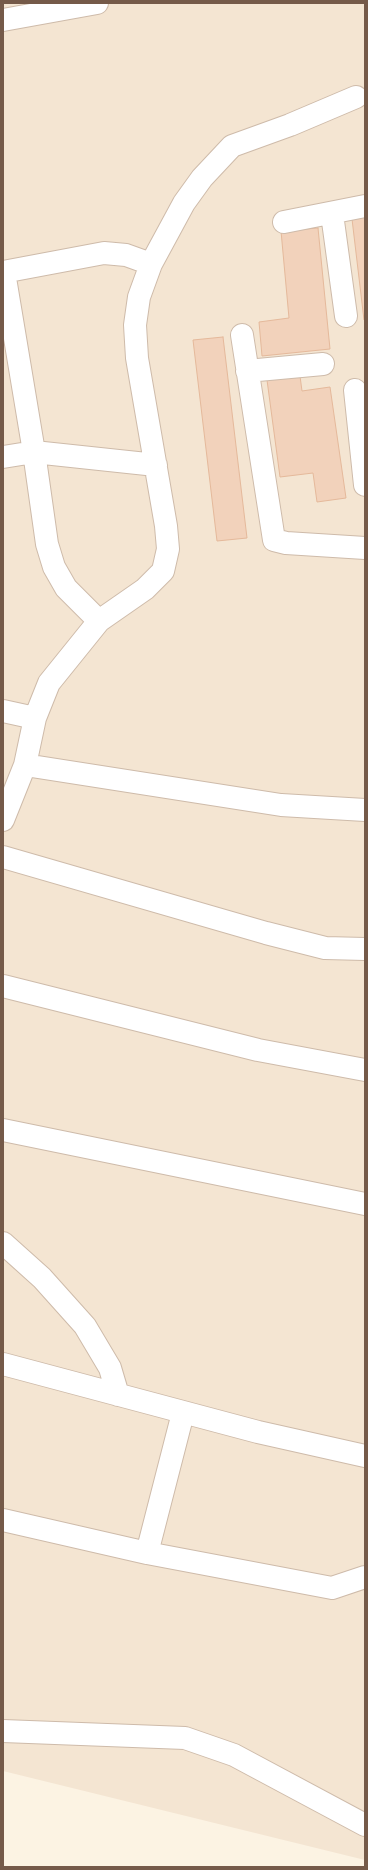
<!DOCTYPE html>
<style>
body{margin:0}
#map{position:relative;width:368px;height:1870px;overflow:hidden;background:#fcf3e3;font-family:Lato,sans-serif}
canvas{display:block}
.frame{position:absolute;inset:0;border:4px solid #755a49;pointer-events:none}
</style>
<div id="map">
<canvas width="368" height="1870"></canvas>
<div class="frame"></div>
</div>
<script>
const ctx = document.querySelector('canvas').getContext('2d');
ctx.lineJoin = 'round';
function paint(path, color) {
  ctx.fillStyle = color;
  ctx.fill(path, 'evenodd');
}
function poly(rows) {
  const path = new Path2D();
  for (const r of rows) {
    path.moveTo(r[0], r[1]);
    for (let i = 2; i < r.length; i += 2) path.lineTo(r[i], r[i + 1]);
  }
  return path;
}
function stroke(path, color, width, dash) {
  ctx.strokeStyle = color;
  ctx.lineWidth = width;
  ctx.lineCap = dash ? 'butt' : 'round';
  ctx.setLineDash(dash || []);
  ctx.stroke(path);
}
paint(poly([
 [3,3,365,3,365,1860,3,1771]
]), '#f4e5d2');
const building = poly([
 [365,217,365,320,364,320,352,219,365,217],
 [318,228,330,349,262,356,259,322,289,318,281,231,318,228],
 [223,337,247,538,217,541,193,340,223,337],
 [300,376,302,391,330,387,346,498,317,502,313,473,280,477,267,380,300,376]
]);
paint(building, '#f2d2bb');
stroke(building, '#e5b99b', 1);
const street = poly([
 [3,20,97,3],
 [332,214,346,316],
 [284,222,365,206],
 [3,272,104,253,126,255,151,264],
 [4,272,34,452,47,544,54,567,66,588,99,621],
 [242,335,274,540,286,543,365,548],
 [247,371,323,364],
 [355,390,365,485],
 [3,457,34,452,156,465],
 [3,711,35,718],
 [25,765,281,805,365,810],
 [3,820,25,765,35,718,49,683,99,621,145,589,163,571,168,549,166,526,137,358,135,325,139,297,151,264,184,203,202,178,232,146,290,125,356,97],
 [3,857,266,933,325,948,365,949],
 [3,986,258,1050,365,1070],
 [3,1130,365,1204],
 [3,1243,42,1278,85,1326,110,1368,118,1395],
 [3,1364,258,1432,365,1456],
 [3,1520,147,1553,332,1588,365,1577],
 [147,1553,183,1413],
 [3,1731,185,1738,234,1755,365,1825]
]);
stroke(street, '#cebbaa', 24);
stroke(street, '#fff', 22);
</script>
